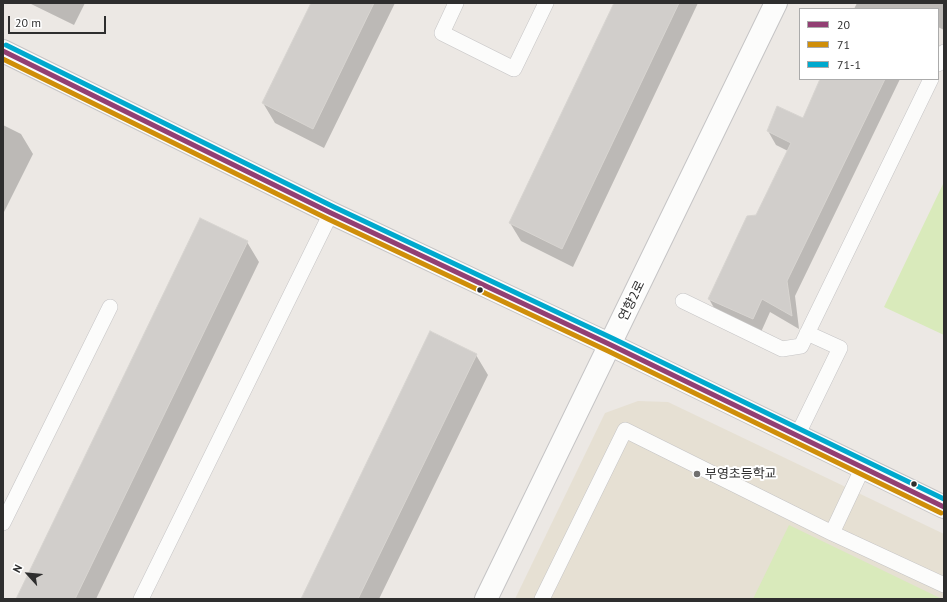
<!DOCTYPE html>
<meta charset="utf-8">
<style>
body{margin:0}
#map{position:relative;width:947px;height:602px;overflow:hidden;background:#ece8e4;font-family:"PT Sans",sans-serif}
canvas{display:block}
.frame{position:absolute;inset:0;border:4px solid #2e2e2e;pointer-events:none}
.legend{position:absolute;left:799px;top:8px;width:140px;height:72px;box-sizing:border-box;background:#fff;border:1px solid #ababab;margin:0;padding:5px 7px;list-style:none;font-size:12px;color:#2e2e2e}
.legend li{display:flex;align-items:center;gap:8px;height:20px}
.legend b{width:20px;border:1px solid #ababab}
.north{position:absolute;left:8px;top:554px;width:40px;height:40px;-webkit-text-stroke:3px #fff;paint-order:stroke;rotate:297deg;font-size:11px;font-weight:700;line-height:16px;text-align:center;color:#2e2e2e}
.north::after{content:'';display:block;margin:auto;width:14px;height:18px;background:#2e2e2e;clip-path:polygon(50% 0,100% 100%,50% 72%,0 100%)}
.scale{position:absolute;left:8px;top:16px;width:98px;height:18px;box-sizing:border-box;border:2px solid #2e2e2e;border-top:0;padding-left:5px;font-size:12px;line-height:14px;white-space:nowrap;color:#2e2e2e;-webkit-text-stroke:3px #fff;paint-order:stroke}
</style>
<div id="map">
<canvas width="947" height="602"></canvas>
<div class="frame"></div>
<ul class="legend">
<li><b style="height:5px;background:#923f73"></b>20</li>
<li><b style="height:5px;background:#cf8e09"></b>71</li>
<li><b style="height:5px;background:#00a9ce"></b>71-1</li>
</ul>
<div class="north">N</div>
<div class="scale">20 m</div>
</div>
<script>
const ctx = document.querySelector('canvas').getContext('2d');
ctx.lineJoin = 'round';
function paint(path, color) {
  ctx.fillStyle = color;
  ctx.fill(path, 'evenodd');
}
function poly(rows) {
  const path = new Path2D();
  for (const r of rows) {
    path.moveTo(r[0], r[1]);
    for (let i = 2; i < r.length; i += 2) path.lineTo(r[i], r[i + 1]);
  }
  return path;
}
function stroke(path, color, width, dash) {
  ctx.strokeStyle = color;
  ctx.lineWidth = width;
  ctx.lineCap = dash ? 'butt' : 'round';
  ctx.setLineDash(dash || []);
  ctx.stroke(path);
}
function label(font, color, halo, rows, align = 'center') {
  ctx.font = font + ' "PT Sans","Noto Sans KR",sans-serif';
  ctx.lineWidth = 4;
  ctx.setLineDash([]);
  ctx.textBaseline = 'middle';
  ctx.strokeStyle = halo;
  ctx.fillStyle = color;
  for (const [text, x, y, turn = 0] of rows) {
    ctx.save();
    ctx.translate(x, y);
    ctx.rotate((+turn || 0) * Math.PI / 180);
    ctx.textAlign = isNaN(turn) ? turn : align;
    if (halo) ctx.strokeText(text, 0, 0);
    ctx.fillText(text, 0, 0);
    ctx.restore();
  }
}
paint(poly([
 [638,401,668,402,944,534,944,599,515,599,605,413]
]), '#e6e0d3');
paint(poly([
 [944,182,944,335,884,307],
 [789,525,942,599,753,599]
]), '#d9eabb');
paint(poly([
 [29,3,85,3,74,25],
 [312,3,395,3,324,148,275,123,263,103],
 [615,3,698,3,573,267,521,241,510,223],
 [857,3,944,3,944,30,938,27,938,9,854,9],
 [822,79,900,79,795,296,799,329,770,312,761,332,717,313,709,299,756,216,788,151,776,145,768,131,803,119],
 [3,125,21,134,33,154,3,214],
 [247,242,259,262,96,599,17,599],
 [476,355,488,375,379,599,302,599]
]), '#0003');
const building = poly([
 [311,3,374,3,313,129,262,103,311,3],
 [614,3,679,3,562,249,509,223,614,3],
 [820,79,885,79,787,281,792,316,762,299,753,319,708,299,747,216,756,215,791,143,767,131,777,106,803,118,820,79],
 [200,218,248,241,75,599,16,599,200,218],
 [430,331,477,354,358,599,301,599,430,331]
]);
paint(building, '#d1cecb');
stroke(building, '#d7d4d0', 1);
const lane = poly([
 [456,3,442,33,514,69,546,3],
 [938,64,944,52],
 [683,301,782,349,801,346,931,79],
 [797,436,840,348,807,333],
 [863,467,832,533,944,585],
 [3,523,110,307],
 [141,599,331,213],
 [542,599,625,430,832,533]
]);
const secondary = poly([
 [3,51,331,213,611,345,944,507],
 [486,599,776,3]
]);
stroke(lane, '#c5c4c5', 16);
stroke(secondary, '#c5c4c5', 24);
stroke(lane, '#fcfcfb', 15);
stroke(secondary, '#fcfcfb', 22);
stroke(poly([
 [3,51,331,213,611,345,944,507]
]), '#923f73', 5);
stroke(poly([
 [3,59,328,219,608,351,941,513]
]), '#cf8e09', 5);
stroke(poly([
 [6,45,334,207,614,339,944,499]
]), '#00a9ce', 5);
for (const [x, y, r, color] of [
 [480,290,3.5,"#2e2e2e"],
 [697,474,4,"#706f6e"],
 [914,484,3.5,"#2e2e2e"]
]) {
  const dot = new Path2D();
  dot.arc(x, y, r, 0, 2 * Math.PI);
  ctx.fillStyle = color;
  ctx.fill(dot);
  stroke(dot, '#fff', 1.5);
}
label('13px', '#2e2e2e', '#fff', [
 ["연향2로",632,301,-64]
]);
label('13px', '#2e2e2e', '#fff', [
 ["부영초등학교",705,474]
], 'left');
</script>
